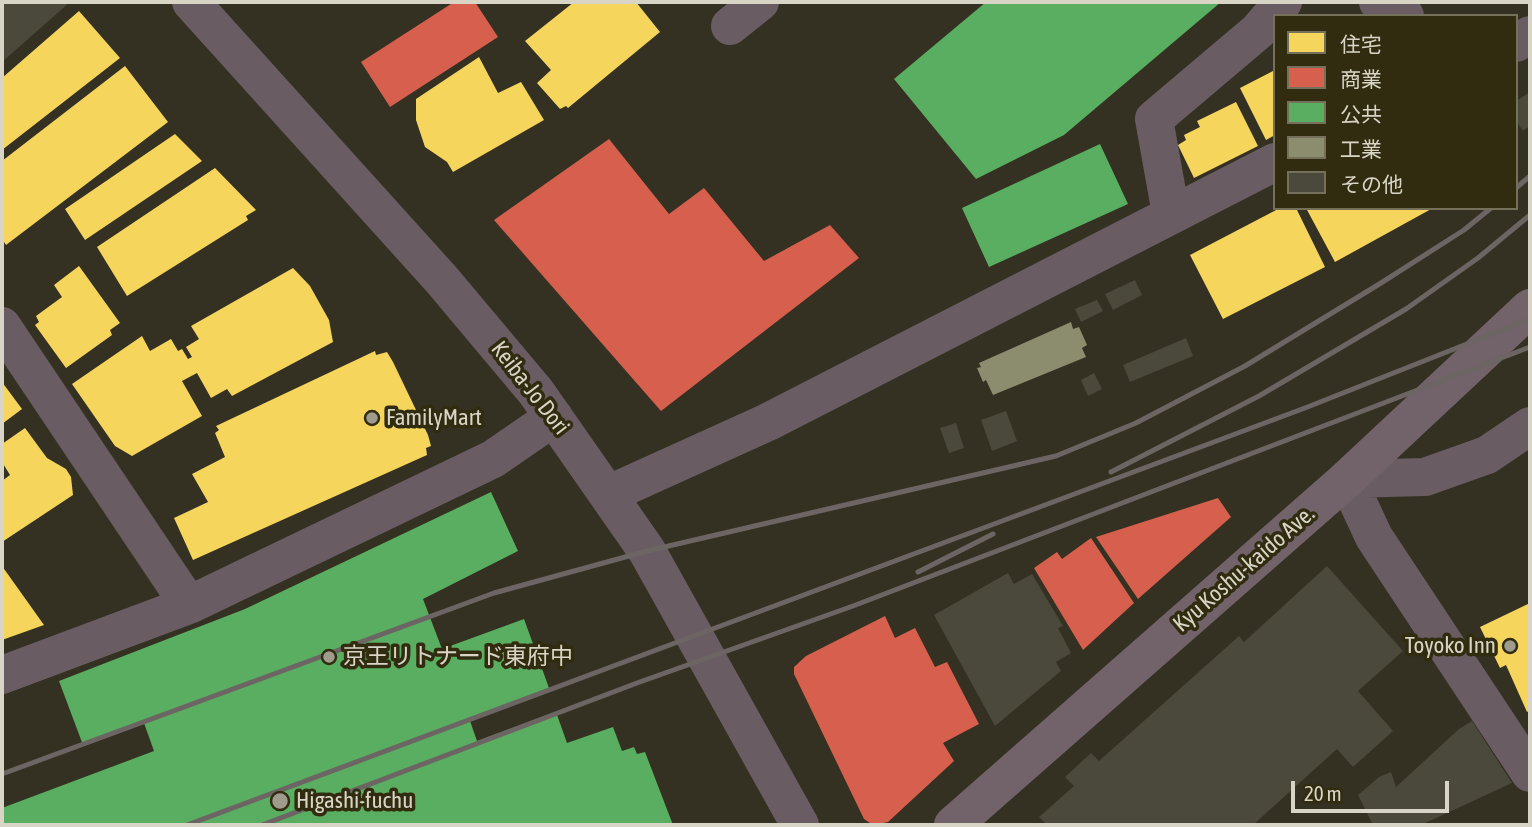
<!DOCTYPE html>
<meta charset="utf-8">
<style>
body{margin:0}
#map{position:relative;width:1532px;height:827px;overflow:hidden;background:#343122;font-family:"Asap Condensed","Noto Sans JP",sans-serif}
canvas{display:block}
.frame{position:absolute;inset:0;border:4px solid #d8d5c6;pointer-events:none}
.legend{position:absolute;left:1273px;top:14px;width:245px;height:196px;box-sizing:border-box;background:#312c10;border:2px solid #747059;margin:0;padding:9px 12px;list-style:none;font-size:21px;color:#d8d5c6}
.legend li{display:flex;align-items:center;gap:14px;height:35px}
.legend b{width:35px;border:2px solid #747059}
.scale{position:absolute;left:1291px;top:781px;width:158px;height:32px;box-sizing:border-box;border:4px solid #d8d5c6;border-top:0;padding-left:9px;font-size:21px;line-height:24px;white-space:nowrap;color:#d8d5c6;-webkit-text-stroke:5px #312c10;paint-order:stroke}
</style>
<div id="map">
<canvas width="1532" height="827"></canvas>
<div class="frame"></div>
<ul class="legend">
<li><b style="height:19px;background:#f6d55c"></b>住宅</li>
<li><b style="height:19px;background:#d6604d"></b>商業</li>
<li><b style="height:19px;background:#5aae61"></b>公共</li>
<li><b style="height:19px;background:#8c8c6e"></b>工業</li>
<li><b style="height:19px;background:#4b483c"></b>その他</li>
</ul>
<div class="scale">20 m</div>
</div>
<script>
const ctx = document.querySelector('canvas').getContext('2d');
ctx.lineJoin = 'round';
function paint(path, color) {
  ctx.fillStyle = color;
  ctx.fill(path, 'evenodd');
}
function poly(rows) {
  const path = new Path2D();
  for (const r of rows) {
    path.moveTo(r[0], r[1]);
    for (let i = 2; i < r.length; i += 2) path.lineTo(r[i], r[i + 1]);
  }
  return path;
}
function stroke(path, color, width, dash) {
  ctx.strokeStyle = color;
  ctx.lineWidth = width;
  ctx.lineCap = dash ? 'butt' : 'round';
  ctx.setLineDash(dash || []);
  ctx.stroke(path);
}
function label(font, color, halo, rows, align = 'center') {
  ctx.font = font + ' "Asap Condensed","Noto Sans JP",sans-serif';
  ctx.lineWidth = 7;
  ctx.setLineDash([]);
  ctx.textBaseline = 'middle';
  ctx.strokeStyle = halo;
  ctx.fillStyle = color;
  for (const [text, x, y, turn = 0] of rows) {
    ctx.save();
    ctx.translate(x, y);
    ctx.rotate((+turn || 0) * Math.PI / 180);
    ctx.textAlign = isNaN(turn) ? turn : align;
    if (halo) ctx.strokeText(text, 0, 0);
    ctx.fillText(text, 0, 0);
    ctx.restore();
  }
}
paint(poly([
 [574,2,636,2,660,32,568,108,566,106,560,109,537,83,551,70,525,41],
 [79,11,120,58,2,150,2,78],
 [479,57,498,93,521,82,544,120,453,172,447,162,425,147,416,120,416,99],
 [125,66,168,122,6,245,2,239,2,161],
 [1275,70,1275,135,1266,140,1240,88],
 [1236,102,1258,146,1194,178,1178,145,1186,140,1184,135,1200,127,1197,121],
 [175,134,202,161,85,240,65,209],
 [215,168,256,210,246,216,248,220,127,296,97,247],
 [1280,208,1296,208,1325,267,1223,319,1190,255],
 [1306,208,1433,208,1335,262],
 [79,266,120,323,110,330,112,335,66,368,35,325,39,322,36,316,62,297,54,285],
 [293,268,310,286,329,320,333,342,232,396,227,389,211,398,197,373,182,381,202,416,132,456,115,446,72,384,142,336,150,351,171,339,178,351,182,349,188,359,192,357,186,347,199,339,191,326],
 [375,351,376,355,387,352,393,362,428,435,431,446,426,448,427,455,193,560,174,518,208,502,192,474,225,457,215,433,219,430,216,426],
 [2,382,22,409,2,424],
 [25,428,47,458,66,469,71,477,73,495,2,542,2,481,10,475,2,462,2,444],
 [2,566,44,625,2,640],
 [1530,603,1530,710,1527,712,1506,665,1500,668,1480,627]
]), '#f6d55c');
paint(poly([
 [454,2,475,2,498,37,390,107,361,62],
 [609,139,669,214,704,188,764,261,830,225,859,258,661,411,494,220],
 [1218,498,1231,517,1138,599,1096,537],
 [1091,538,1134,603,1083,650,1034,568,1057,552,1062,559],
 [885,616,895,638,915,628,935,667,947,662,979,724,943,743,954,761,888,822,873,825,864,819,794,674,794,667,806,656]
]), '#d6604d');
paint(poly([
 [986,2,1221,2,1064,135,976,179,894,79],
 [1100,144,1128,204,989,267,962,208],
 [491,492,518,551,423,599,442,649,524,619,549,688,469,718,477,741,556,712,567,743,613,727,622,751,634,747,637,754,645,752,673,825,2,825,2,808,154,751,144,723,83,745,59,681,245,609]
]), '#5aae61');
paint(poly([
 [1071,322,1073,329,1079,327,1087,345,1082,348,1086,357,993,395,986,380,983,382,977,368,981,367,979,363]
]), '#8c8c6e');
paint(poly([
 [2,2,70,2,2,62],
 [1530,92,1530,126,1523,131,1516,121,1516,101],
 [1135,280,1142,295,1113,310,1105,294],
 [1097,300,1103,311,1081,322,1075,309],
 [1186,338,1193,356,1130,382,1123,365],
 [1094,373,1102,389,1088,396,1081,380],
 [1006,411,1017,441,992,451,981,420],
 [956,423,964,448,949,453,940,428],
 [1327,566,1403,651,1358,691,1393,731,1353,767,1337,749,1253,825,1047,825,1039,817,1074,786,1065,777,1091,753,1099,761,1239,636,1244,642],
 [1008,573,1014,584,1032,574,1063,626,1058,628,1071,653,1056,662,1061,671,995,726,934,615],
 [1472,721,1512,783,1421,825,1373,825,1358,795,1379,777,1391,772,1396,787,1459,729]
]), '#4b483c');
stroke(poly([
 [191,2,442,280,536,392,647,551,800,825],
 [1378,2,1405,16],
 [730,26,760,2],
 [1516,43,1530,35],
 [1171,214,1154,119,1258,31,1283,2],
 [2,326,189,605],
 [1530,426,1487,455,1425,477,1347,479,1374,537,1530,773],
 [609,494,768,422,1275,162],
 [2,675,189,605,493,459,554,417]
]), '#695d63', 38);
stroke(poly([
 [953,825,1347,479,1530,308]
]), '#716369', 38);
stroke(poly([
 [1516,188,1530,176],
 [1111,472,1259,396,1406,309,1478,258,1530,215],
 [918,572,993,534],
 [2,774,494,593,647,551,1056,456,1136,423,1245,366,1381,283,1464,230,1491,208],
 [187,825,1305,408,1530,319],
 [262,825,637,683,853,606,1530,347]
]), '#6c6563', 5);
for (const [x, y, r, color] of [
 [372,418,7,"#9f9c8d"],
 [1510,646,7,"#9f9c8d"],
 [329,657,7,"#9f9c8d"],
 [280,801,9,"#9f9c8d"]
]) {
  const dot = new Path2D();
  dot.arc(x, y, r, 0, 2 * Math.PI);
  ctx.fillStyle = color;
  ctx.fill(dot);
  stroke(dot, '#312c10', 2.5);
}
label('23px', '#d8d5c6', '#312c10', [
 ["Keiba-Jo Dori",530,388,52],
 ["Kyu Koshu-kaido Ave.",1244,569,-41]
]);
label('23px', '#d8d5c6', '#312c10', [
 ["FamilyMart",386,418],
 ["Toyoko Inn",1496,646,"right"],
 ["京王リトナード東府中",343,657],
 ["Higashi-fuchu",296,801]
], 'left');
</script>
